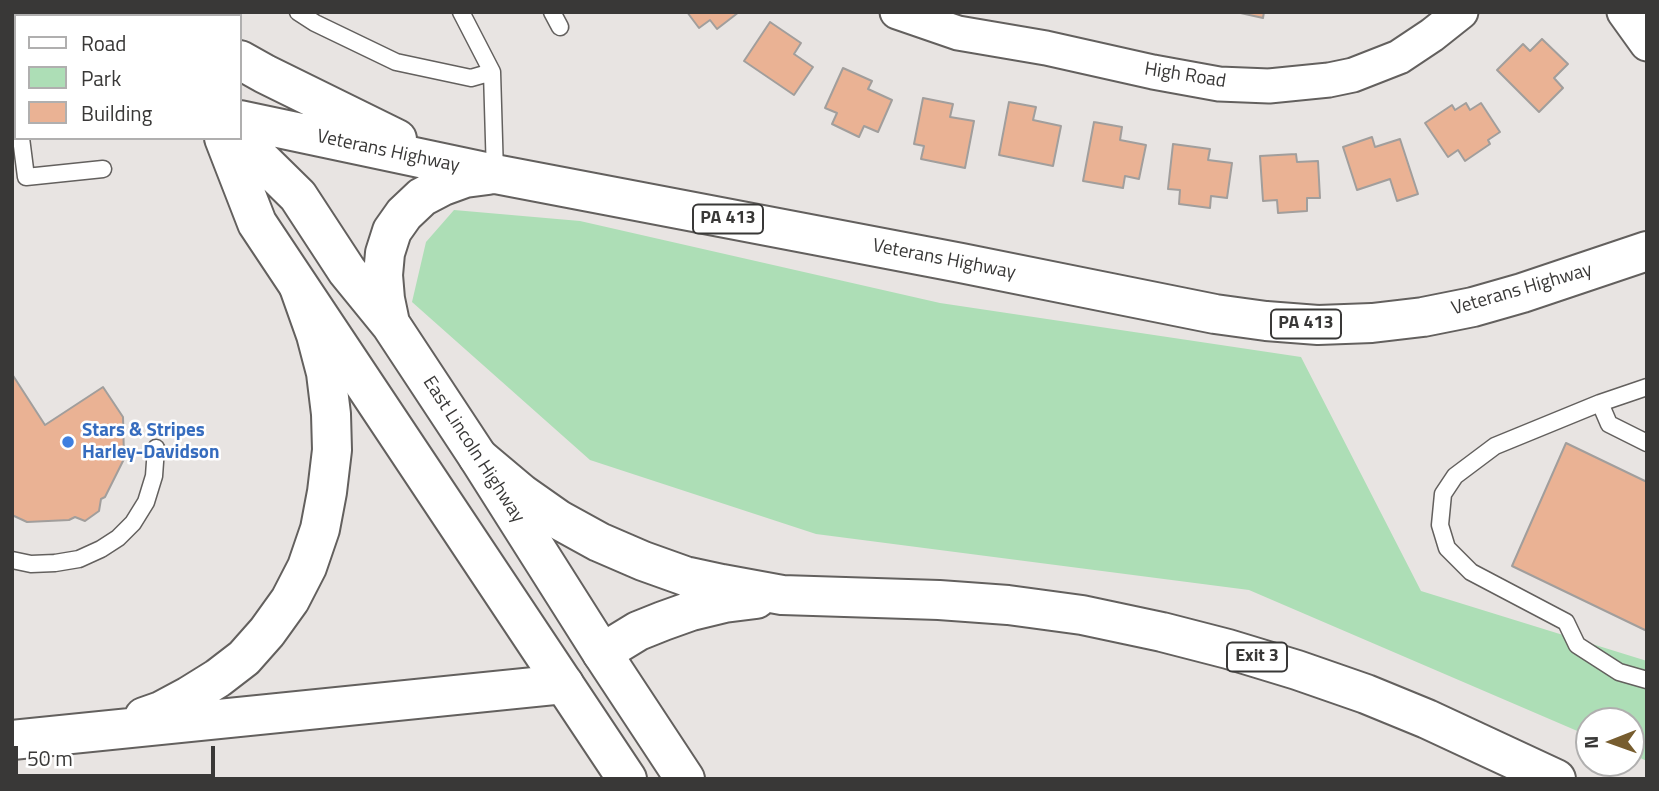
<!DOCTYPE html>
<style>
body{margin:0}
#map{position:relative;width:1659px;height:791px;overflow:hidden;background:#e8e4e2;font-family:"Titillium Web",sans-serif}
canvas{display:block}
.frame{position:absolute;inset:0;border:14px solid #393837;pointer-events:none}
.legend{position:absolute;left:14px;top:14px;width:228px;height:126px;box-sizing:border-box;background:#fff;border:2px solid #b0afaf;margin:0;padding:9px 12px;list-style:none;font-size:21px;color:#393837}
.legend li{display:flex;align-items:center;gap:14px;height:35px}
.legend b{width:35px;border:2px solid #b0afaf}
.north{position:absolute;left:1575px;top:707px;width:70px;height:70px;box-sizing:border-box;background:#fff;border:2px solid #b0afaf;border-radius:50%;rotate:269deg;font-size:19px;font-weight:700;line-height:28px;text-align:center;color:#393837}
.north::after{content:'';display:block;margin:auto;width:24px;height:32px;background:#775d2f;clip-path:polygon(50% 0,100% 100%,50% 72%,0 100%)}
.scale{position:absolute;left:14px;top:746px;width:201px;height:32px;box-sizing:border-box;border:4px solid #393837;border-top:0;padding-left:9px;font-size:21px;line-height:24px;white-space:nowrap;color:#393837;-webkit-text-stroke:5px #fff;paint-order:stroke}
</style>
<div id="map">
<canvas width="1659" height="791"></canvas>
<div class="frame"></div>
<ul class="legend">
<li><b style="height:9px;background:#fff"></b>Road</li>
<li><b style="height:19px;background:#addeb6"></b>Park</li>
<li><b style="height:19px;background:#eab294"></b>Building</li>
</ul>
<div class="north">N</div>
<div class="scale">50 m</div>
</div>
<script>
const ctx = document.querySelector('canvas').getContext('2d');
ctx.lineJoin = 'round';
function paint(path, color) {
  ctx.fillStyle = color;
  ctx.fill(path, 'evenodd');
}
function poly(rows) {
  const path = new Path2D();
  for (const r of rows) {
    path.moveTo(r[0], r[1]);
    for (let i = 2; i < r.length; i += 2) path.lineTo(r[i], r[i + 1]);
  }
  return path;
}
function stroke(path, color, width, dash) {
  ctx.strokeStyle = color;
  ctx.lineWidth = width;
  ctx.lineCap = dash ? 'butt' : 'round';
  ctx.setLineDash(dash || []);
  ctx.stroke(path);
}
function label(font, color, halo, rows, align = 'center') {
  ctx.font = font + ' "Titillium Web",sans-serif';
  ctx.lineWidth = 5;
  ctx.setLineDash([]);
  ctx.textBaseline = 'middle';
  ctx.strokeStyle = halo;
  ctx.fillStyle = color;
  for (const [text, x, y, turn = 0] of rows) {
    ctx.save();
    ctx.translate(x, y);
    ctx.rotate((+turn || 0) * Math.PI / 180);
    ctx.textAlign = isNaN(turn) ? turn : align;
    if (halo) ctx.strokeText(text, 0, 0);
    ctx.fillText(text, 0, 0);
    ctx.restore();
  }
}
paint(poly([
 [454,210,580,221,940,303,1301,357,1421,591,1647,661,1647,761,1631,754,1631,721,1589,721,1589,736,1249,590,816,534,590,460,412,302,426,242]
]), '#addeb6');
const building = poly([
 [687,12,739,12,717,29,710,20,699,28,687,12],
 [1236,12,1264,12,1263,18,1236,12],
 [770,22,801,43,794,54,813,67,794,95,744,61,770,22],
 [1542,39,1568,64,1554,78,1563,88,1539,112,1497,70,1523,44,1530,51,1542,39],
 [843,68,872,81,868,89,892,100,878,132,864,126,859,137,832,124,837,113,825,108,843,68],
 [923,98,953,104,950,117,974,121,965,168,921,159,924,146,914,144,923,98],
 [1009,102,1036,107,1033,120,1061,126,1053,166,999,155,1009,102],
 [1466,103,1470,110,1481,103,1500,132,1488,140,1490,144,1465,161,1458,150,1448,157,1425,123,1452,105,1455,110,1466,103],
 [1094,122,1122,127,1120,140,1146,145,1139,179,1125,176,1123,188,1083,181,1094,122],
 [1372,137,1375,147,1400,139,1418,194,1397,201,1390,179,1357,190,1343,147,1372,137],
 [1173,144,1210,149,1208,160,1232,163,1227,198,1211,196,1210,208,1179,204,1180,190,1168,189,1173,144],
 [1296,154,1297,162,1318,161,1320,198,1307,198,1307,211,1278,213,1277,200,1263,201,1260,156,1296,154],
 [12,374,45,425,103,387,123,417,124,459,105,497,101,499,99,511,85,521,75,517,69,520,27,522,12,515,12,374],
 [1566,443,1647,482,1647,631,1512,566,1566,443]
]);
paint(building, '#eab294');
stroke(building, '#a19e9c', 2);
const lane = poly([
 [298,12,315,23,396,62,471,78,492,72,495,174],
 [461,12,492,72],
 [552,12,560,27],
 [21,138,26,177,103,169],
 [1647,387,1600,403,1495,446,1455,476,1443,494,1440,525,1447,548,1471,572,1566,622,1577,645,1619,672,1647,680],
 [1600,403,1609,424,1647,443],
 [12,560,31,564,55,563,79,559,101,549,118,538,133,523,146,502,154,476,156,448]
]);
const street = poly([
 [897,12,958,33,1046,48,1153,72,1219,84,1269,86,1329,80,1353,75,1399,57,1432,35,1461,12],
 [1624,12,1647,44]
]);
const secondary = poly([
 [12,102,16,101]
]);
const primary = poly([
 [163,12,169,16],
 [71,16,72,12],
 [240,60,265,74,397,139],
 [240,120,495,174,961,263,1215,314,1266,321,1318,325,1372,323,1423,317,1473,307,1522,293,1647,251],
 [224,138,257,223,627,779],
 [239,138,298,196,347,271,391,325,478,457,602,653,685,779],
 [390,323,385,299,383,275,385,253,392,231,404,214,422,197,443,186,465,178,488,175]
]);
const highway = poly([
 [478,457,522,494,559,520,599,542,643,561,685,576,722,584,782,595,939,600,1008,605,1082,615,1162,632,1228,649,1297,670,1366,694,1427,719,1556,779],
 [602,653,638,631,663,621,691,611,724,603,756,599],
 [144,717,161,711,189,696,218,678,244,658,267,632,290,600,307,567,320,529,327,492,332,450,331,414,326,373,316,335,299,287],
 [12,740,564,684]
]);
stroke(lane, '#63605e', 19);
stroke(street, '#63605e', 37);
stroke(secondary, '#63605e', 42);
stroke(primary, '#63605e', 42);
stroke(highway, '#63605e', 42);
stroke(lane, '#fff', 16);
stroke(street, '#fff', 33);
stroke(secondary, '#fff', 38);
stroke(primary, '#fff', 38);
stroke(highway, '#fff', 38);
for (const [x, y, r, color] of [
 [68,442,7,"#3f7fe0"]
]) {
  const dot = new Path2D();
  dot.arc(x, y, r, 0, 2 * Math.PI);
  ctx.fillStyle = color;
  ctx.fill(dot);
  stroke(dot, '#fff', 2.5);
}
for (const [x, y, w] of [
 [728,219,70],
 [1306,324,70],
 [1257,657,60]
]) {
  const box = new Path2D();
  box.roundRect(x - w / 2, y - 14.5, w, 29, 5);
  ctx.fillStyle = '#fff';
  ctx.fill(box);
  stroke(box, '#393837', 2);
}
label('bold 18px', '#393837', null, [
 ["PA 413",728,219],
 ["PA 413",1306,324],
 ["Exit 3",1257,657]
]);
label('19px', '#393837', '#fff', [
 ["High Road",1185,76,9],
 ["Veterans Highway",388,152,12],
 ["Veterans Highway",944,260,11],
 ["Veterans Highway",1522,290,-16],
 ["East Lincoln Highway",473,450,57]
]);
label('bold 19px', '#366cbe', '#fff', [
 ["Stars & Stripes",82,431],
 ["Harley-Davidson",82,453]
], 'left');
</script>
